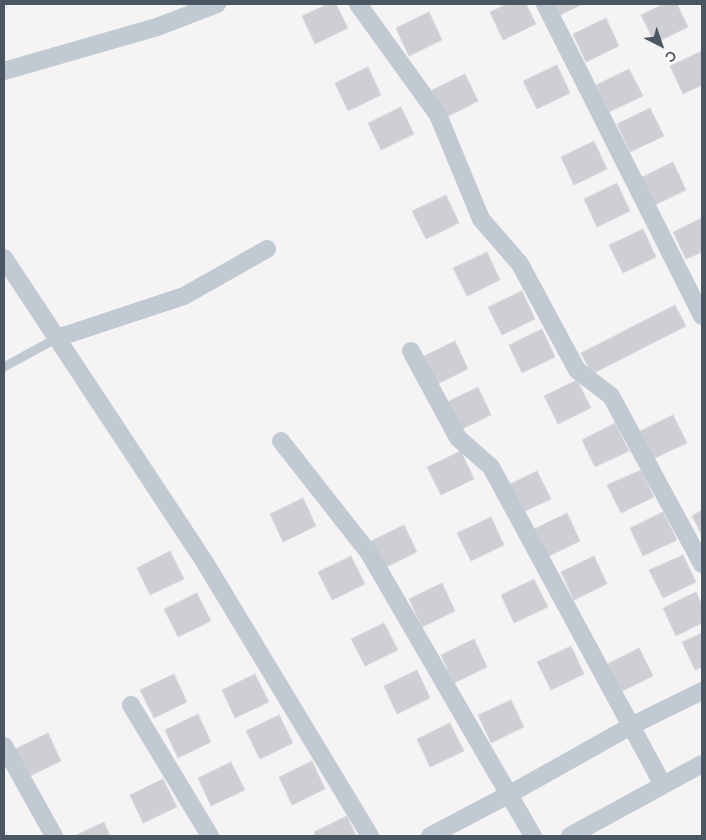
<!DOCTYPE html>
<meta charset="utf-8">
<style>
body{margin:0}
#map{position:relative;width:706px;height:840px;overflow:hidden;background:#f5f3f3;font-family:Raleway,sans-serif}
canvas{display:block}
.frame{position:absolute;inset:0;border:5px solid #4a5661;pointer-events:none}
.north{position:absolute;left:636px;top:20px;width:50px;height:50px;-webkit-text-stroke:4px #fff;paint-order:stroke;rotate:139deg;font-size:14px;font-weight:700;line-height:20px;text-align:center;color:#4a5661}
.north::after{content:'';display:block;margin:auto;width:18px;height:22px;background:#4a5661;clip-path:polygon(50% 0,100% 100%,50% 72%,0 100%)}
</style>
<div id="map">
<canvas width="706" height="840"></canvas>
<div class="frame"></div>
<div class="north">С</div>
</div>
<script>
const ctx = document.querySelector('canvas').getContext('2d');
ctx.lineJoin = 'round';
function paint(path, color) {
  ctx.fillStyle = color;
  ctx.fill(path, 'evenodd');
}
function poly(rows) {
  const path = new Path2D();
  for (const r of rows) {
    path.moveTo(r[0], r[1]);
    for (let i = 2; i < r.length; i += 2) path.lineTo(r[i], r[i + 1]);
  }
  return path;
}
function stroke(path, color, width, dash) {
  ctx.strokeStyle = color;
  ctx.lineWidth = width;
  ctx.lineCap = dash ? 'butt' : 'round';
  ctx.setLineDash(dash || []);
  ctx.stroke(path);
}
const building = poly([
 [328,4,336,4,348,28,315,44,302,16,328,4],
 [507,4,526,4,536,24,503,40,490,12,507,4],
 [554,4,583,4,560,15,554,4],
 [664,4,677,4,688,27,655,43,641,15,664,4],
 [429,12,442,40,409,56,396,28,429,12],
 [606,18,619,46,586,62,573,34,606,18],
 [702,51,702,85,683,94,670,66,702,51],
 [557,65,570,93,537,109,523,81,557,65],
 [368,67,381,95,348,111,335,83,368,67],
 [629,69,643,96,609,112,596,85,629,69],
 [465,74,478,101,445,118,432,90,465,74],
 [401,107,414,134,381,150,368,123,401,107],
 [650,108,664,136,630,152,617,124,650,108],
 [594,141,607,169,574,185,561,157,594,141],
 [673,162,686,190,653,206,640,178,673,162],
 [617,183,630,211,597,227,584,199,617,183],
 [446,195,459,223,426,239,412,211,446,195],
 [702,218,702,252,686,259,673,232,702,218],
 [643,229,656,257,623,273,609,245,643,229],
 [487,252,500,280,467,296,453,268,487,252],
 [522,291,535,319,502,335,488,307,522,291],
 [675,305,686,326,592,374,581,353,675,305],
 [542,329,555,357,522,373,509,345,542,329],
 [455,341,468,369,435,385,422,357,455,341],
 [577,380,591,408,558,424,544,396,577,380],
 [478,387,491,415,458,431,445,403,478,387],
 [673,415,687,443,653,459,640,431,673,415],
 [615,423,629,451,595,467,582,440,615,423],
 [461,451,474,479,441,495,427,467,461,451],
 [641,470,654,497,621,513,607,485,641,470],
 [537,471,551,499,517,515,504,487,537,471],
 [303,498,316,526,283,542,270,514,303,498],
 [702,510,702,535,692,516,702,510],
 [663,512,677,540,643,556,630,528,663,512],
 [567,513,580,541,547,557,534,529,567,513],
 [491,517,504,545,471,561,457,533,491,517],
 [404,525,417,552,384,568,371,541,404,525],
 [170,551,184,579,150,595,137,568,170,551],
 [683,555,696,582,663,598,649,570,683,555],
 [351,556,365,584,332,600,318,572,351,556],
 [594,556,607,584,574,600,561,572,594,556],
 [534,579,548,607,514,623,501,595,534,579],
 [442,583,455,611,422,627,409,599,442,583],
 [696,592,702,605,702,623,676,636,663,608,696,592],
 [197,593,211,621,178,637,164,609,197,593],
 [384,623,398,650,365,666,351,639,384,623],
 [702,633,702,667,695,670,682,642,702,633],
 [474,639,487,667,454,683,441,655,474,639],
 [571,646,584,674,551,690,537,662,571,646],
 [639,648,653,676,620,692,606,665,639,648],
 [417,670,430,698,397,714,384,686,417,670],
 [174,674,187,702,154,718,140,690,174,674],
 [255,674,269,702,235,718,222,690,255,674],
 [511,700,524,727,491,743,478,715,511,700],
 [198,714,211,742,178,758,165,730,198,714],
 [279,715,293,743,260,759,246,731,279,715],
 [450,723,464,751,430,767,417,739,450,723],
 [48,733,61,761,28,777,15,749,48,733],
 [312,761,325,789,292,805,279,777,312,761],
 [231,762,245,790,211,806,198,778,231,762],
 [163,779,177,807,143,823,130,795,163,779],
 [347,816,356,836,315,836,314,832,347,816],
 [104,822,110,836,74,836,104,822]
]);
paint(building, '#cdcfd5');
stroke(building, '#d7d9de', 1);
stroke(poly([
 [4,367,57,338]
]), '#c1cad2', 9);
stroke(poly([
 [358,4,438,115,481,219,520,264,577,370,611,396,702,564],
 [545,4,702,316],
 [4,71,157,27,217,4],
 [4,258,204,561,370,836],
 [57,338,184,296,267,249],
 [411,351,458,438,491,467,663,785],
 [281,441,369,553,533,836],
 [131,705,210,836],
 [4,746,54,836],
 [430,836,508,795,631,726,702,691],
 [570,836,702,764]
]), '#c1cad2', 18);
</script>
